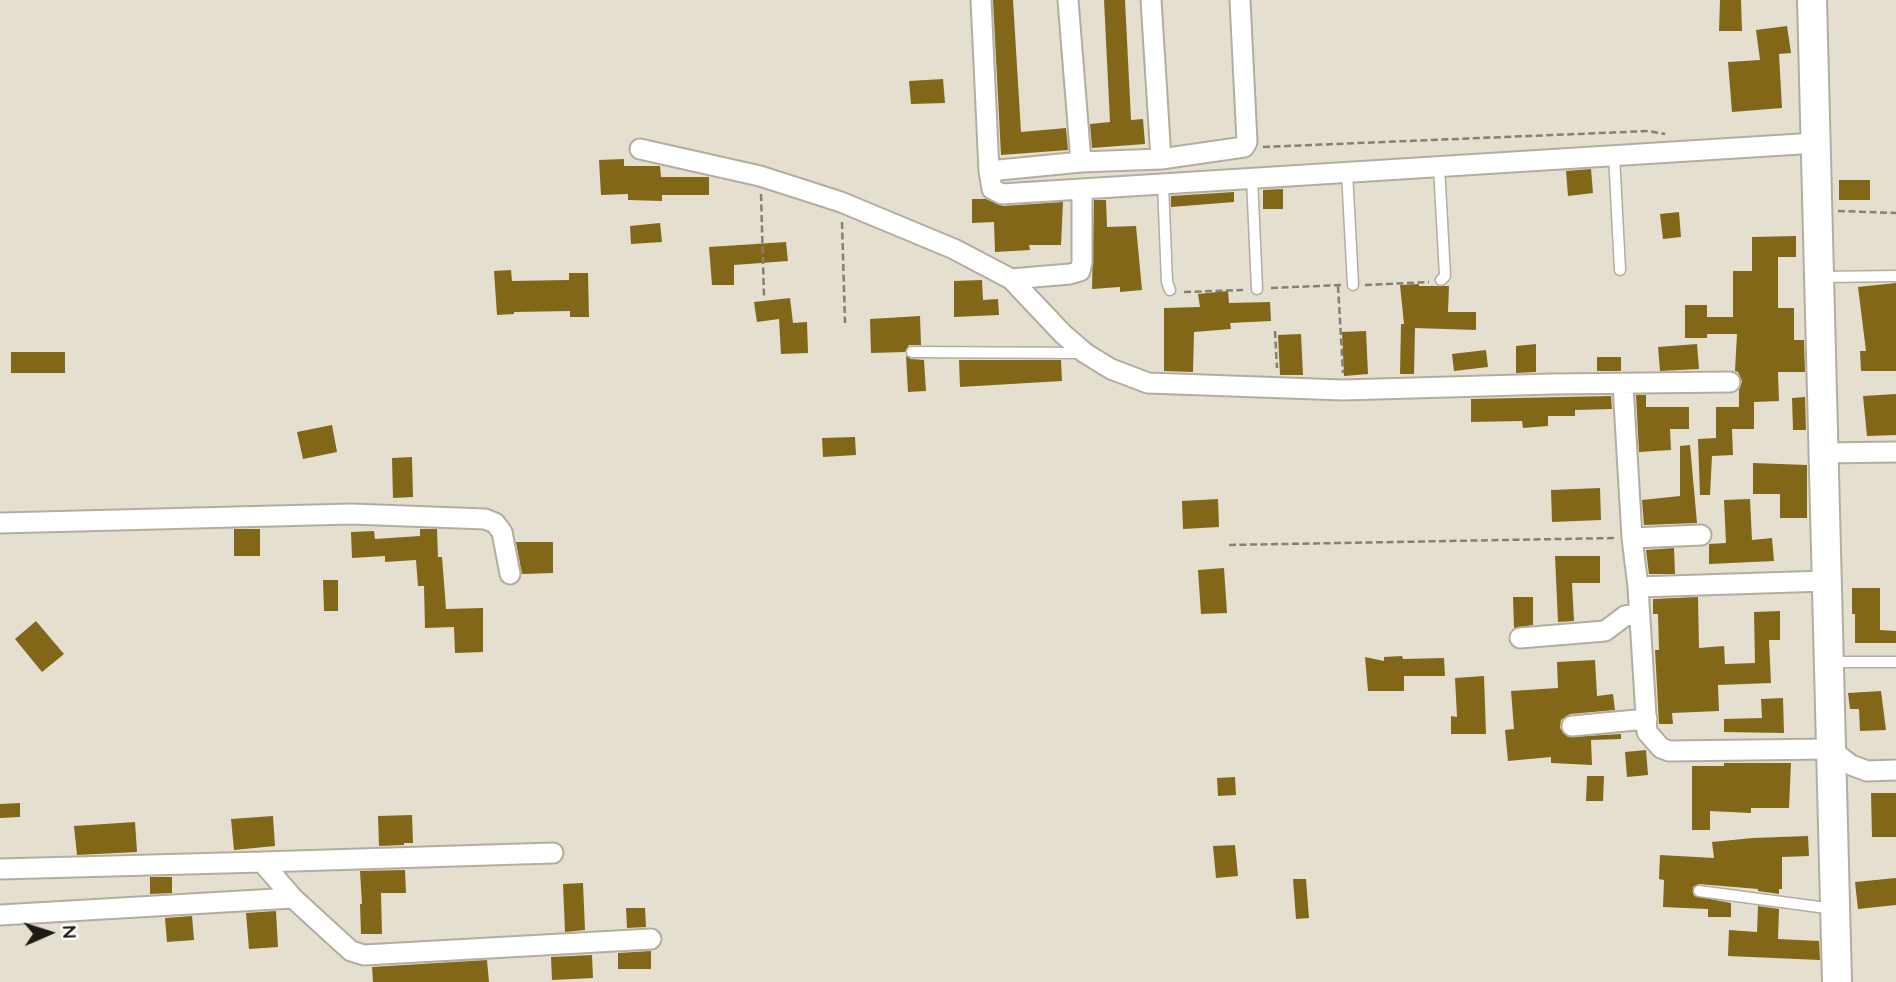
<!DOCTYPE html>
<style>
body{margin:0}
#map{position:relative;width:1896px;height:982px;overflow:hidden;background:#e5dfd0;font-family:Quicksand,sans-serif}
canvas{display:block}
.north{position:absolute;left:14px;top:898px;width:70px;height:70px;-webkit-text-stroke:5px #fff;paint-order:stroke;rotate:87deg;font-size:19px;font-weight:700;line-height:28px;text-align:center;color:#1d1b16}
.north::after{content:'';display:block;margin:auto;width:24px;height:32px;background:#1d1b16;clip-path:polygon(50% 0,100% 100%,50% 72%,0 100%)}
</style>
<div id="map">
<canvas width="1896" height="982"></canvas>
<div class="north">N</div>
</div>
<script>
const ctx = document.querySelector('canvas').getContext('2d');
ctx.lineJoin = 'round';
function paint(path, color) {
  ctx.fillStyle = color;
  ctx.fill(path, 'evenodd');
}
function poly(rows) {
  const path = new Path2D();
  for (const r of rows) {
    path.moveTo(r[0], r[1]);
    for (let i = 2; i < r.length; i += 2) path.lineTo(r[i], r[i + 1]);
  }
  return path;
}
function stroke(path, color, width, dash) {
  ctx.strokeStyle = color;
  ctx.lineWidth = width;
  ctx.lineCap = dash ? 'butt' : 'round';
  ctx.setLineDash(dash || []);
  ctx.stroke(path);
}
paint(poly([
 [993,0,1013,0,1021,132,1066,128,1068,150,1001,155],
 [1104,0,1125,0,1131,120,1143,119,1145,144,1092,148,1090,124,1110,122],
 [1720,0,1741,0,1742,31,1719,31],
 [1787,26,1791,53,1779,54,1782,108,1732,112,1728,62,1760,60,1756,30],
 [943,79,945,103,911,104,909,81],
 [624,159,624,166,660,166,661,177,709,177,709,195,662,195,662,201,628,200,628,194,601,195,599,160],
 [1591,169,1593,193,1568,196,1566,171],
 [1839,180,1870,180,1870,200,1839,200],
 [1283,189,1283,209,1263,209,1263,190],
 [1234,192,1234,202,1171,207,1171,196],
 [972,199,986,199,1003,206,1063,202,1061,245,1029,245,1030,250,995,252,994,222,972,223],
 [1094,200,1106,200,1107,227,1136,226,1142,290,1120,292,1120,287,1092,289],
 [1679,212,1681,237,1663,239,1660,214],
 [660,223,662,242,631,244,630,226],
 [1796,236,1796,257,1778,257,1778,308,1794,308,1794,340,1804,340,1805,372,1778,372,1779,401,1754,402,1754,429,1732,429,1733,455,1712,456,1710,495,1700,495,1698,439,1716,438,1716,407,1739,407,1739,390,1742,381,1738,372,1735,371,1737,334,1707,334,1707,338,1685,338,1685,305,1707,305,1707,317,1733,317,1733,271,1752,271,1752,237],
 [786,242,788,261,734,265,734,285,712,285,709,247],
 [511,270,512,281,569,280,569,273,588,273,589,317,570,317,570,311,514,312,514,314,497,315,494,271],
 [982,280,983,300,998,299,999,315,954,317,954,281],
 [1896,283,1896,371,1861,371,1860,351,1866,351,1858,287],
 [1419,284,1419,286,1449,286,1448,312,1476,312,1476,330,1415,328,1414,374,1400,374,1401,324,1404,324,1400,285],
 [1228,291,1229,303,1270,302,1271,321,1230,323,1231,329,1194,332,1193,372,1164,371,1164,308,1200,307,1198,294],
 [790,298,793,323,807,322,808,353,781,354,779,319,757,322,754,302],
 [920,316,921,345,909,345,905,352,871,353,870,319],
 [1366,331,1368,374,1344,376,1342,332],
 [1301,334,1303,375,1280,375,1278,335],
 [1536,344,1536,372,1516,373,1516,346],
 [1697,344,1699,369,1660,371,1658,347],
 [1486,350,1488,367,1454,371,1452,354],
 [11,352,65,352,65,373,11,373],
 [906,356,911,359,924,360,926,391,908,392],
 [1597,357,1621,357,1621,371,1597,371],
 [959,360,1061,360,1062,381,960,387],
 [1896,394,1896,435,1867,436,1863,396],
 [1636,395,1646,395,1646,407,1689,407,1689,429,1670,429,1671,450,1639,452],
 [1611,396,1612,409,1575,410,1575,416,1548,416,1548,426,1523,428,1522,421,1471,422,1471,399],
 [1805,397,1806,430,1793,430,1792,398],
 [332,425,337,452,303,459,297,432],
 [855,437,856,455,823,457,822,438],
 [1690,445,1697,523,1644,525,1642,500,1680,496,1680,446],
 [412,457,413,497,393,498,392,458],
 [1753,463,1807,465,1807,518,1780,518,1780,494,1753,494],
 [1600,488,1601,520,1552,522,1551,490],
 [1218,499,1219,527,1183,529,1182,501],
 [1750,499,1752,540,1772,538,1774,561,1709,564,1709,544,1726,543,1724,500],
 [234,529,260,529,260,556,234,556],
 [420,529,437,529,438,557,442,557,446,609,483,608,483,652,455,653,454,627,425,628,424,586,418,586,416,560,385,562,385,556,352,558,351,532,374,531,375,539,420,536],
 [516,542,553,542,553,573,522,574],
 [1674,548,1675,574,1649,574,1646,550],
 [1555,556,1600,556,1600,583,1572,583,1574,621,1558,622],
 [1224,568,1227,613,1201,614,1198,570],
 [323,580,338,580,338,611,324,611],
 [1852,588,1880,588,1880,630,1896,631,1896,643,1855,643,1855,614,1852,614],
 [1513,597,1533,597,1533,625,1514,628],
 [1698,597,1699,648,1724,646,1725,664,1755,663,1754,612,1780,611,1780,640,1769,640,1771,683,1718,685,1719,711,1672,713,1673,724,1659,724,1655,650,1659,650,1658,614,1653,614,1653,599],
 [36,621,64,654,42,672,15,639],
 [1402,656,1403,659,1444,658,1445,676,1404,676,1404,691,1368,691,1365,657,1384,661,1384,657],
 [1595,660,1597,696,1613,694,1615,710,1570,714,1561,720,1560,728,1568,737,1621,734,1621,739,1591,740,1592,765,1551,763,1551,757,1508,761,1505,730,1514,729,1511,691,1558,688,1557,662],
 [1484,676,1486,734,1451,734,1451,716,1457,717,1455,678],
 [1881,691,1886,730,1860,731,1859,709,1850,709,1848,693],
 [1783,698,1784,733,1724,732,1724,719,1762,718,1761,699],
 [1646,750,1648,775,1627,777,1625,752],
 [1724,763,1791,763,1789,808,1751,808,1751,813,1710,811,1710,830,1692,830,1692,766,1724,766],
 [1587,776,1604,776,1603,801,1586,801],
 [1235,777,1236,795,1218,796,1217,778],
 [1871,793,1896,793,1896,837,1872,837],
 [20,803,20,817,0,818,0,804],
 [412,815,413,843,404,843,404,845,379,846,378,816],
 [273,816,275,846,234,850,231,819],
 [135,822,137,852,77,855,74,826],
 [1808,836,1809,856,1782,857,1782,889,1779,889,1779,894,1758,891,1758,889,1699,884,1693,887,1694,896,1731,903,1731,917,1708,917,1708,909,1663,907,1664,880,1659,879,1660,855,1714,858,1712,842,1753,838],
 [1235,845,1238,876,1216,878,1213,846],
 [405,870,406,893,381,893,382,934,361,934,360,904,362,904,360,871],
 [150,877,172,877,172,893,150,894],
 [1896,878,1896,905,1858,909,1855,882],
 [1293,879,1306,879,1309,918,1296,919],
 [583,883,585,930,565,932,563,884],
 [1758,906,1779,909,1778,939,1819,941,1820,960,1728,956,1729,930,1757,932],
 [626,908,645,908,646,927,627,928],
 [276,911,278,947,249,949,246,913],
 [192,916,194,940,167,942,165,918],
 [651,951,651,969,618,969,618,953],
 [592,955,593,978,552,980,551,957],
 [487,960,489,982,373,982,372,967]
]), '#826719');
const lane = poly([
 [1614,155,1620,270],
 [1439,166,1445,276,1441,280],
 [1347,172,1353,285],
 [1252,178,1257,289],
 [1163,184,1167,282,1170,290],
 [1823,277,1896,276],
 [912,352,1081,353],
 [1832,662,1896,662],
 [1699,891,1834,909]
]);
const street = poly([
 [981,0,989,171,992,189,1002,194,1816,143],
 [1068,0,1081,162],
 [1151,0,1161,159],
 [640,149,760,176,841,202,954,249,1011,279,1063,334,1085,353,1111,369,1148,383,1343,390,1553,384,1730,382],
 [989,171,1081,162,1161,159,1244,147,1247,142,1240,0],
 [1011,279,1070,274,1080,271,1082,262,1082,189],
 [1623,385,1632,538,1638,587,1647,732,1661,748,1669,751,1830,749,1851,765,1867,771,1896,770],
 [1823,453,1896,452],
 [0,523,352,514,485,519,495,523,502,532,510,574],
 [1632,538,1701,535],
 [1638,587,1826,581],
 [1520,638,1605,631,1625,616,1639,614],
 [1572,726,1647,719],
 [262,862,553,853],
 [0,869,262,862,293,898,341,942,351,951,364,955,651,939],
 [0,915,293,898]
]);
const secondary = poly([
 [1812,0,1837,982]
]);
stroke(lane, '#b3ad9f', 13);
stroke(street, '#b3ad9f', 23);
stroke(secondary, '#b3ad9f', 32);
stroke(poly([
 [1263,147,1649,131,1665,134],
 [761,194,764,296],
 [1838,211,1896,213],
 [842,222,845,323],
 [1365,285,1429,282],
 [1338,286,1343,373],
 [1271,288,1341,285],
 [1184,292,1243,290],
 [1275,331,1277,368],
 [1229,545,1614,538]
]), '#858076', 2.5, [7, 3.5]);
stroke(lane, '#fff', 10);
stroke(street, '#fff', 19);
stroke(secondary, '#fff', 28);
</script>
